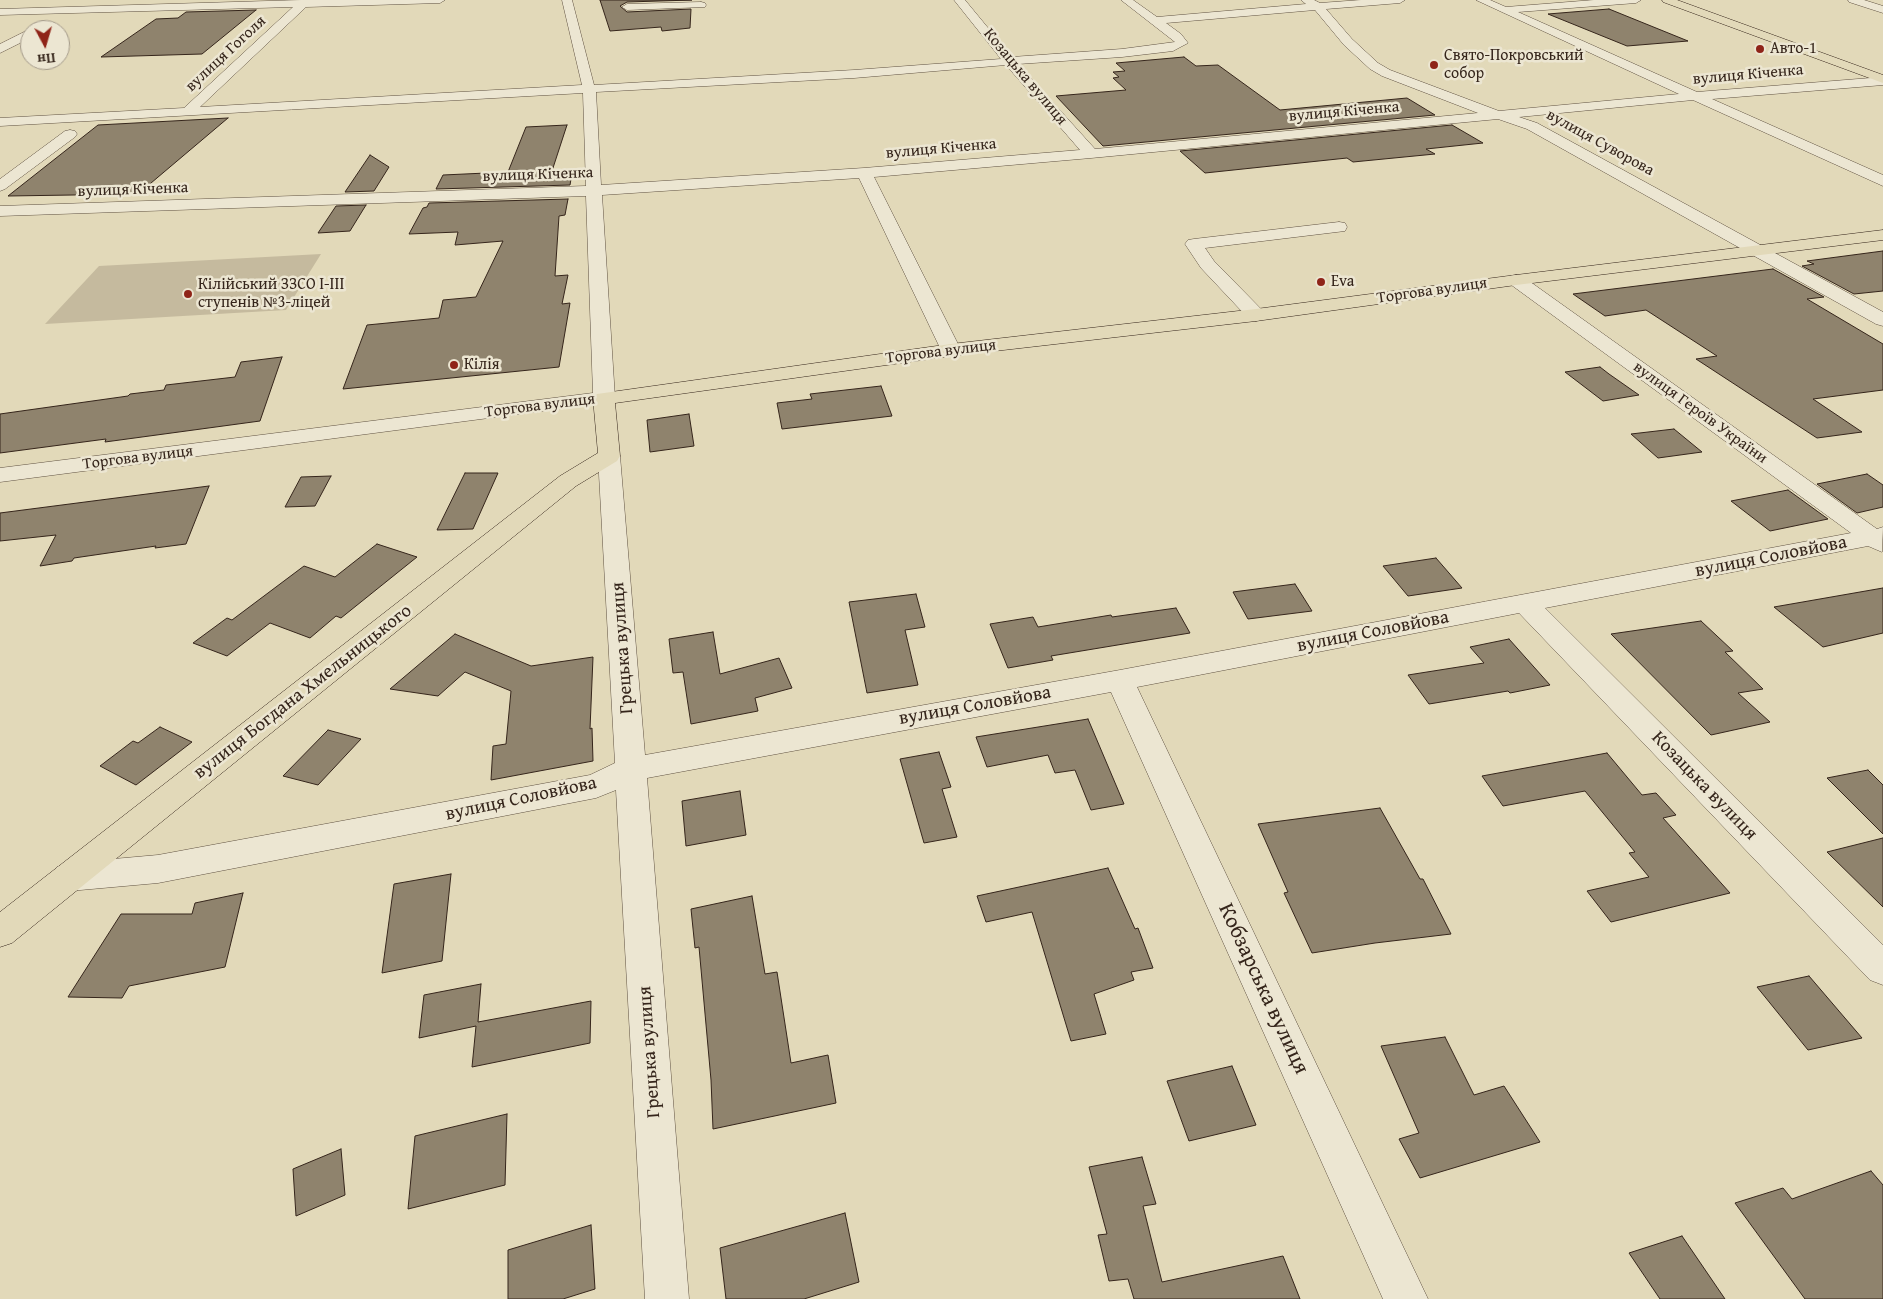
<!DOCTYPE html>
<meta charset="utf-8">
<style>
body{margin:0}
#map{position:relative;width:1883px;height:1299px;overflow:hidden;background:#e2d9b9;font-family:"Gentium Book Plus",serif}
canvas{display:block}
.north{position:absolute;left:20px;top:20px;width:50px;height:50px;box-sizing:border-box;background:#ece6d2;border:1px solid #a39989;border-radius:50%;rotate:174deg;font-size:14px;font-weight:700;line-height:20px;text-align:center;color:#35251b}
.north::after{content:'';display:block;margin:auto;width:18px;height:22px;background:#8f2418;clip-path:polygon(50% 0,100% 100%,50% 72%,0 100%)}
</style>
<div id="map">
<canvas width="1883" height="1299"></canvas>
<div class="north">Пн</div>
</div>
<script>
const ctx = document.querySelector('canvas').getContext('2d');
ctx.lineJoin = 'round';
function paint(path, color) {
  ctx.fillStyle = color;
  ctx.fill(path, 'evenodd');
}
function poly(rows) {
  const path = new Path2D();
  for (const r of rows) {
    path.moveTo(r[0], r[1]);
    for (let i = 2; i < r.length; i += 2) path.lineTo(r[i], r[i + 1]);
  }
  return path;
}
function stroke(path, color, width, dash) {
  ctx.strokeStyle = color;
  ctx.lineWidth = width;
  ctx.lineCap = dash ? 'butt' : 'round';
  ctx.setLineDash(dash || []);
  ctx.stroke(path);
}
function label(font, color, halo, rows, align = 'center') {
  ctx.font = font + ' "Gentium Book Plus",serif';
  ctx.lineWidth = 5;
  ctx.setLineDash([]);
  ctx.textBaseline = 'middle';
  ctx.strokeStyle = halo;
  ctx.fillStyle = color;
  for (const [text, x, y, turn = 0] of rows) {
    ctx.save();
    ctx.translate(x, y);
    ctx.rotate((+turn || 0) * Math.PI / 180);
    ctx.textAlign = isNaN(turn) ? turn : align;
    if (halo) ctx.strokeText(text, 0, 0);
    ctx.fillText(text, 0, 0);
    ctx.restore();
  }
}
paint(poly([
 [321,254,286,310,45,324,99,266]
]), '#c5ba9e');
const building = poly([
 [600,0,692,0,627,2,620,6,627,12,691,9,690,28,662,31,661,27,610,31,600,0],
 [1609,9,1688,41,1627,46,1548,14,1609,9],
 [256,10,202,54,101,57,156,19,178,18,186,12,256,10],
 [1184,57,1196,66,1218,65,1280,110,1407,98,1435,115,1103,146,1056,96,1126,90,1113,78,1119,77,1113,72,1125,71,1116,63,1184,57],
 [228,118,138,194,8,196,98,125,228,118],
 [567,125,551,174,572,173,570,185,436,189,443,175,508,172,526,127,567,125],
 [1452,125,1483,143,1426,149,1435,154,1353,162,1347,158,1205,173,1180,151,1452,125],
 [370,155,389,167,374,191,345,192,370,155],
 [568,199,565,215,559,216,555,276,568,275,562,304,570,303,559,367,343,389,367,325,439,318,443,300,476,297,503,241,455,245,458,232,409,234,423,208,427,207,429,203,568,199],
 [366,205,350,231,318,233,336,206,366,205],
 [1883,251,1883,291,1854,294,1802,266,1814,264,1807,261,1883,251],
 [1773,269,1824,297,1807,299,1883,344,1883,390,1813,399,1862,432,1817,438,1696,359,1717,356,1646,310,1605,316,1573,294,1773,269],
 [282,357,260,421,105,442,106,439,0,453,0,414,128,396,130,394,164,390,166,385,235,377,241,362,282,357],
 [1600,367,1609,374,1639,395,1603,401,1565,372,1600,367],
 [881,386,892,416,782,429,777,403,812,399,810,394,881,386],
 [689,414,694,446,650,452,647,420,689,414],
 [1674,429,1702,452,1658,458,1631,434,1674,429],
 [465,473,498,473,473,529,437,530,465,473],
 [1867,474,1883,485,1883,507,1857,513,1817,484,1867,474],
 [331,476,315,506,285,507,301,477,331,476],
 [209,486,186,544,155,548,156,546,74,558,72,561,40,566,56,535,0,541,0,513,209,486],
 [1788,490,1828,519,1770,531,1731,501,1788,490],
 [377,544,417,557,341,618,336,616,310,638,270,623,227,656,193,643,227,618,232,620,304,566,335,577,377,544],
 [1436,558,1462,588,1408,596,1383,566,1436,558],
 [1295,584,1312,611,1248,619,1233,592,1295,584],
 [1883,588,1883,633,1823,647,1774,607,1883,588],
 [916,594,925,627,905,630,918,685,867,693,849,602,916,594],
 [1176,608,1190,633,1051,656,1053,660,1008,668,990,624,1033,617,1038,627,1111,615,1112,617,1176,608],
 [1701,621,1733,651,1725,652,1763,689,1738,693,1770,722,1711,735,1611,634,1701,621],
 [713,632,720,674,779,658,792,688,755,698,758,711,691,724,683,672,673,673,669,639,713,632],
 [455,634,531,666,593,657,590,729,592,728,593,761,491,780,493,746,506,744,511,691,465,672,438,696,390,689,455,634],
 [1509,639,1550,685,1510,693,1508,691,1429,704,1408,675,1484,663,1470,647,1509,639],
 [1088,719,1124,804,1091,810,1075,770,1055,773,1048,755,987,767,976,737,1088,719],
 [160,727,192,742,136,785,100,766,133,741,138,743,160,727],
 [328,730,361,739,318,785,283,776,328,730],
 [939,752,951,787,942,789,957,837,924,843,900,759,939,752],
 [1607,753,1642,795,1656,793,1676,815,1663,818,1730,893,1611,922,1587,891,1649,877,1629,853,1635,852,1585,791,1503,806,1482,776,1607,753],
 [1868,770,1883,785,1883,834,1827,778,1868,770],
 [740,791,746,835,686,846,682,801,740,791],
 [1380,808,1420,879,1423,879,1451,934,1375,943,1312,953,1284,893,1288,892,1258,824,1380,808],
 [1883,838,1883,907,1827,852,1883,838],
 [1108,868,1135,929,1138,928,1153,968,1131,972,1134,980,1094,994,1106,1034,1071,1041,1032,912,986,922,977,896,1108,868],
 [451,874,442,961,382,973,394,884,451,874],
 [243,893,225,967,129,986,122,998,68,997,121,914,192,914,195,903,243,893],
 [752,896,765,974,777,972,791,1063,828,1055,836,1103,713,1129,711,1080,699,947,695,948,691,909,752,896],
 [1809,976,1862,1038,1808,1050,1757,987,1809,976],
 [481,984,478,1022,591,1001,590,1043,472,1067,476,1026,419,1038,424,995,481,984],
 [1445,1037,1474,1095,1504,1086,1540,1142,1420,1178,1399,1139,1419,1133,1381,1046,1445,1037],
 [1232,1066,1256,1125,1189,1141,1167,1081,1232,1066],
 [507,1114,505,1185,408,1209,415,1136,507,1114],
 [341,1149,345,1195,296,1216,293,1169,341,1149],
 [1142,1157,1156,1204,1143,1206,1162,1282,1283,1256,1300,1299,1134,1299,1128,1279,1109,1281,1098,1235,1107,1234,1089,1167,1142,1157],
 [1871,1171,1883,1185,1883,1299,1805,1299,1735,1203,1783,1188,1792,1199,1871,1171],
 [845,1213,859,1282,804,1299,726,1299,720,1248,845,1213],
 [591,1225,595,1289,563,1299,508,1299,508,1250,591,1225],
 [1682,1236,1725,1299,1660,1299,1629,1253,1682,1236]
]);
paint(building, '#8f836d');
stroke(building, '#35251b', 1);
const minor = poly([
 [301,0,445,0,440,3,306,7,200,107,582,85,562,0,572,0,594,85,854,70,1001,59,954,0,965,0,1012,57,1122,49,1175,42,1121,0,1133,0,1157,17,1306,4,1301,0,1314,0,1320,3,1361,0,1405,0,1400,3,1326,9,1352,39,1378,63,1390,70,1499,111,1679,94,1476,0,1490,0,1506,7,1594,0,1641,0,1636,3,1518,12,1697,92,1883,77,1883,85,1712,99,1883,175,1883,186,1693,100,1519,117,1537,123,1883,312,1883,326,1876,324,1527,129,1498,119,1091,158,874,177,961,350,958,354,951,356,944,354,941,350,859,178,602,195,615,398,611,402,0,482,0,468,593,393,586,196,0,216,0,206,586,186,583,93,0,126,0,118,184,108,293,7,0,15,0,9,301,0],
 [1315,10,1344,45,1370,69,1382,76,1478,113,1095,149,1018,64,1122,57,1173,51,1188,43,1181,34,1166,23,1315,10],
 [1006,65,1080,150,864,168,601,185,596,92,854,78,1006,65],
 [1848,0,1864,0,1883,6,1883,13,1849,2,1848,0],
 [701,2,705,3,706,5,705,7,627,10,622,7,627,4,701,2],
 [30,30,30,38,0,53,0,44,26,31,30,30,32,30,30,30],
 [70,130,75,131,77,134,75,137,5,189,0,191,0,179,65,131,70,130],
 [1339,222,1345,223,1347,227,1345,231,1205,248,1214,261,1263,311,1265,315,1263,319,1256,321,1249,319,1201,268,1185,244,1188,240,1194,239,1339,222],
 [1516,275,1522,276,1877,529,1883,527,1882,552,1868,546,1545,608,1883,945,1883,985,1870,980,1519,613,1137,687,1428,1299,1383,1299,1111,692,647,778,689,1299,645,1299,616,790,596,798,158,883,69,891,57,887,52,877,57,867,69,863,158,855,590,775,615,763,598,456,601,451,609,449,617,451,620,456,645,755,1120,670,1851,533,1510,284,1507,280,1510,276,1516,275]
]);
const major = poly([
 [1662,0,1677,0,1883,75,1883,83,1663,2,1662,0],
 [1883,230,1883,240,1516,285,1256,321,951,356,615,403,620,456,617,461,576,486,12,943,0,947,0,912,560,476,598,453,593,398,597,394,951,344,1256,309,1516,275,1883,230]
]);
stroke(minor, '#605242', 1);
stroke(major, '#35251b', 1);
paint(minor, '#ece6d2');
paint(major, '#e2d9b9');
for (const [x, y, r, color] of [
 [1760,49,5,"#8f2418"],
 [1434,65,5,"#8f2418"],
 [1321,282,5,"#8f2418"],
 [188,294,5,"#8f2418"],
 [454,365,5,"#8f2418"]
]) {
  const dot = new Path2D();
  dot.arc(x, y, r, 0, 2 * Math.PI);
  ctx.fillStyle = color;
  ctx.fill(dot);
  stroke(dot, '#ece6d2', 2);
}
label('16px', '#35251b', '#ece6d2', [
 ["Авто-1",1770,49],
 ["Свято-Покровський",1444,56],
 ["собор",1444,74],
 ["Eva",1331,282],
 ["Кілійський ЗЗСО І-ІІІ",198,285],
 ["ступенів №3-ліцей",198,303],
 ["Кілія",464,365]
], 'left');
label('16px', '#35251b', '#ece6d2', [
 ["вулиця Гоголя",226,54,-43],
 ["вулиця Кіченка",1748,75,-5],
 ["Козацька вулиця",1025,77,50],
 ["вулиця Кіченка",1344,112,-5],
 ["вулиця Суворова",1600,143,29],
 ["вулиця Кіченка",941,149,-5],
 ["вулиця Кіченка",538,175,-2],
 ["вулиця Кіченка",133,190,-2],
 ["Торгова вулиця",1432,291,-8],
 ["Торгова вулиця",941,352,-7],
 ["Торгова вулиця",540,406,-7],
 ["вулиця Героїв України",1700,413,36],
 ["Торгова вулиця",138,458,-7]
]);
label('19px', '#35251b', '#ece6d2', [
 ["вулиця Соловйова",1771,557,-11],
 ["вулиця Соловйова",1373,632,-11],
 ["Грецька вулиця",623,648,-94],
 ["вулиця Богдана Хмельницького",303,692,-38],
 ["вулиця Соловйова",975,706,-10],
 ["Козацька вулиця",1704,786,46],
 ["вулиця Соловйова",521,799,-12],
 ["Грецька вулиця",650,1052,-94]
]);
label('22px', '#35251b', '#ece6d2', [
 ["Кобзарська вулиця",1263,989,65]
]);
</script>
